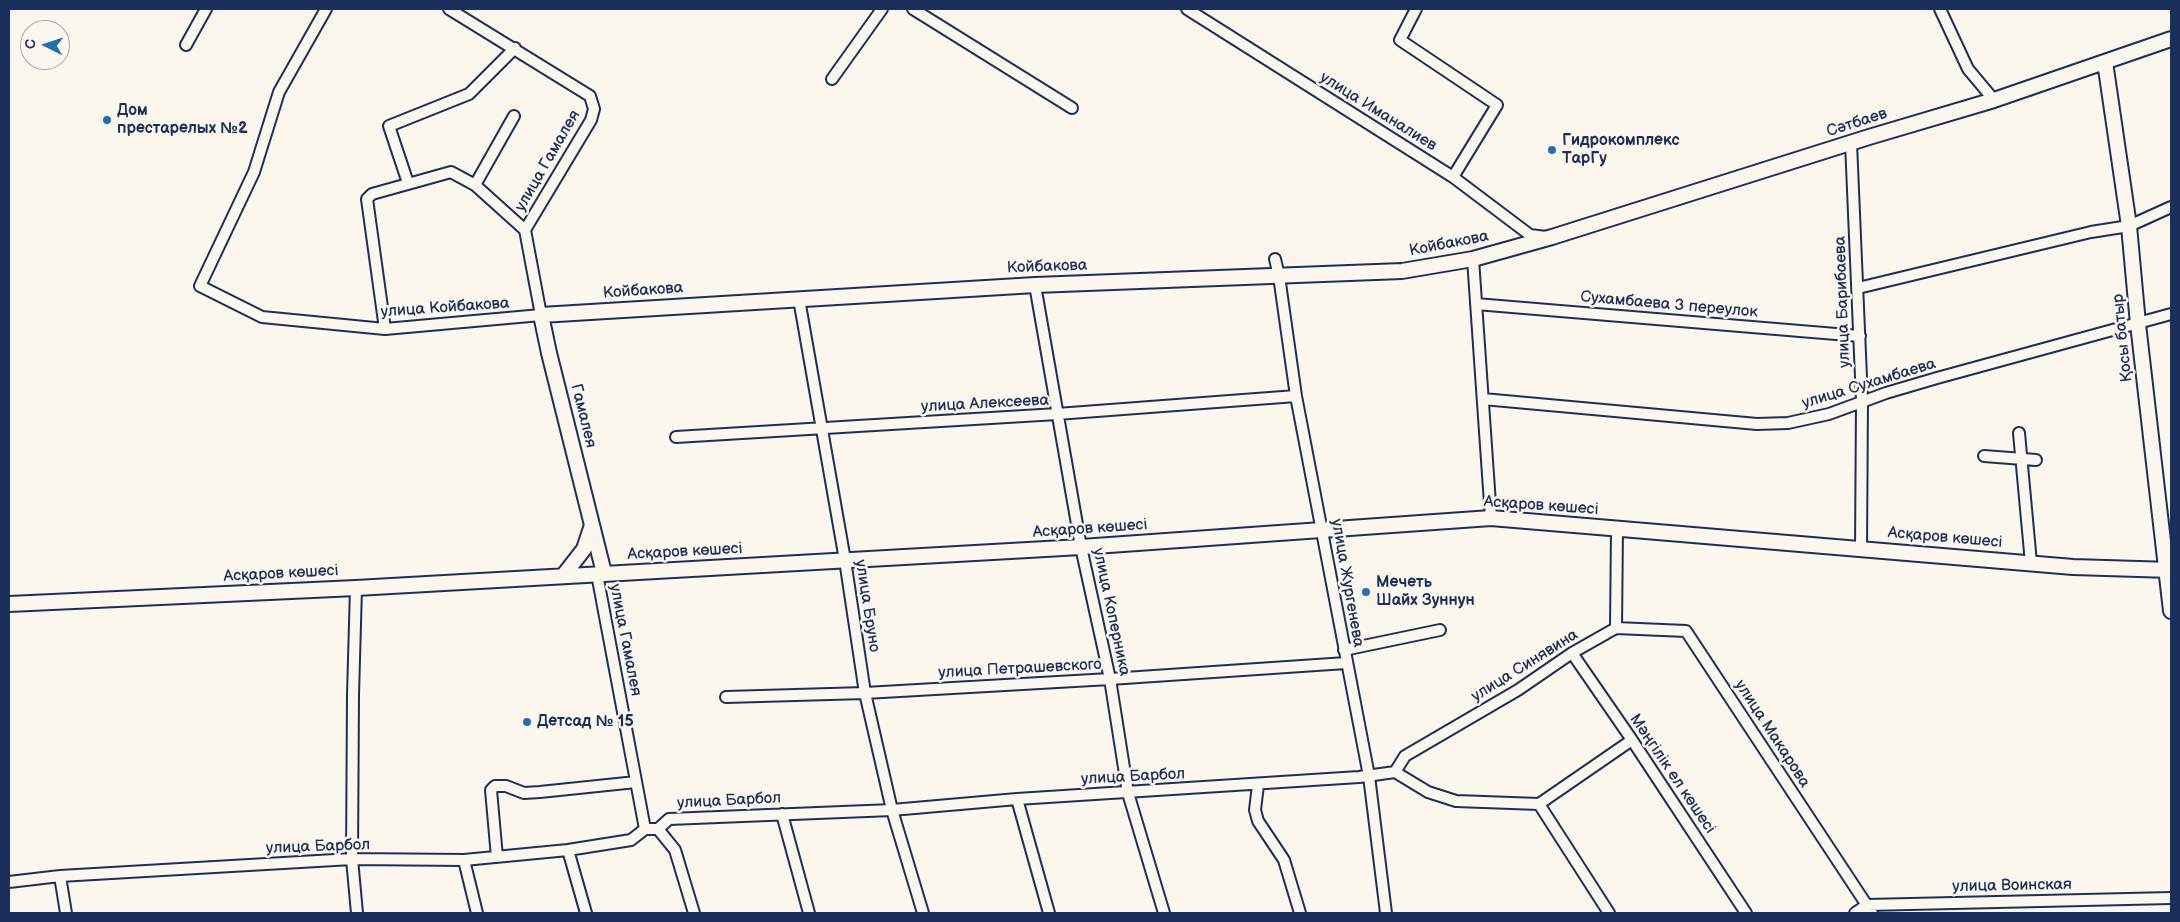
<!DOCTYPE html>
<meta charset="utf-8">
<style>
body{margin:0}
#map{position:relative;width:2180px;height:922px;overflow:hidden;background:#fbf7ec;font-family:"Balsamiq Sans",sans-serif}
canvas{display:block}
.frame{position:absolute;inset:0;border:10px solid #1b2f5e;pointer-events:none}
.north{position:absolute;left:20px;top:20px;width:50px;height:50px;box-sizing:border-box;background:#fbf7ec;border:1px solid #a1a7b3;border-radius:50%;rotate:274deg;font-size:14px;font-weight:700;line-height:20px;text-align:center;color:#1b2f5e}
.north::after{content:'';display:block;margin:auto;width:18px;height:22px;background:#1f6fb2;clip-path:polygon(50% 0,100% 100%,50% 72%,0 100%)}
</style>
<div id="map">
<canvas width="2180" height="922"></canvas>
<div class="frame"></div>
<div class="north">С</div>
</div>
<script>
const ctx = document.querySelector('canvas').getContext('2d');
ctx.lineJoin = 'round';
function poly(rows) {
  const path = new Path2D();
  for (const r of rows) {
    path.moveTo(r[0], r[1]);
    for (let i = 2; i < r.length; i += 2) path.lineTo(r[i], r[i + 1]);
  }
  return path;
}
function stroke(path, color, width, dash) {
  ctx.strokeStyle = color;
  ctx.lineWidth = width;
  ctx.lineCap = dash ? 'butt' : 'round';
  ctx.setLineDash(dash || []);
  ctx.stroke(path);
}
function label(font, color, halo, rows, align = 'center') {
  ctx.font = font + ' "Balsamiq Sans",sans-serif';
  ctx.lineWidth = 5;
  ctx.setLineDash([]);
  ctx.textBaseline = 'middle';
  ctx.strokeStyle = halo;
  ctx.fillStyle = color;
  for (const [text, x, y, turn = 0] of rows) {
    ctx.save();
    ctx.translate(x, y);
    ctx.rotate((+turn || 0) * Math.PI / 180);
    ctx.textAlign = isNaN(turn) ? turn : align;
    if (halo) ctx.strokeText(text, 0, 0);
    ctx.fillText(text, 0, 0);
    ctx.restore();
  }
}
const street = poly([
 [326,9,279,92,254,172,200,286,262,317,385,329,541,315,525,230,591,120,594,109,590,96,449,9],
 [913,9,1072,108],
 [1187,9,1453,177,1530,235,1546,237],
 [1416,9,1400,40,1497,105,1453,177],
 [1940,9,1968,69,1994,100],
 [186,45,206,9],
 [832,79,882,9],
 [1851,143,1862,401,1861,549],
 [408,183,389,126,469,94,515,48],
 [475,185,514,116],
 [1275,259,1279,276,1296,396,1369,776,1386,913],
 [1473,259,1491,518],
 [1035,285,1081,547,1110,679,1128,793,1164,913],
 [1858,288,2091,232,2129,226,2171,207],
 [799,299,845,560,865,693,892,810,923,913],
 [1476,304,1860,336],
 [385,329,367,199,372,194,451,172,475,185,525,230],
 [1483,399,1757,424,1788,423,1829,414,1886,393,1937,378,2171,314],
 [2019,433,2031,563],
 [676,437,1057,414,1296,396],
 [1984,456,2036,460],
 [597,574,645,829],
 [356,588,353,695,352,859,357,913],
 [1616,628,1686,631,1872,913],
 [1344,650,1440,630],
 [1572,653,1632,740,1746,913],
 [726,697,865,693,1110,679,1346,663],
 [1395,772,1428,792,1456,801,1539,804,1632,740],
 [1258,785,1255,810,1258,821,1284,860,1300,913],
 [1017,799,1049,913],
 [1539,804,1609,913],
 [782,814,809,913],
 [658,829,675,850,694,913],
 [568,850,586,913],
 [497,857,491,790,495,786,506,786,524,793,540,792,636,782],
 [464,860,477,913],
 [60,876,66,913],
 [9,882,60,876,352,859,464,860,568,850,631,840,645,829,658,829,669,819,892,810,1017,799,1359,777,1395,772,1405,756,1518,690,1572,653,1616,628,1617,529],
 [1855,913,1867,905,2171,898]
]);
const secondary = poly([
 [2105,62,2129,226,2138,324,2171,611],
 [604,573,549,353,541,315,1035,285,1402,271,1473,259,1552,237,1869,137,1994,100,2171,39],
 [563,576,584,549,592,525],
 [9,604,356,588,1081,547,1491,518,2073,567,2171,570]
]);
stroke(street, '#1b2f5e', 14);
stroke(secondary, '#1b2f5e', 18);
stroke(street, '#fbf7ec', 10);
stroke(secondary, '#fbf7ec', 14);
for (const [x, y, r, color] of [
 [107,120,5,"#1f6fb2"],
 [1552,150,5,"#1f6fb2"],
 [1366,592,5,"#1f6fb2"],
 [527,722,5,"#1f6fb2"]
]) {
  const dot = new Path2D();
  dot.arc(x, y, r, 0, 2 * Math.PI);
  ctx.fillStyle = color;
  ctx.fill(dot);
  stroke(dot, '#fbf7ec', 2);
}
label('bold 16px', '#1b2f5e', '#fbf7ec', [
 ["Дом",117,111],
 ["престарелых №2",117,129],
 ["Гидрокомплекс",1562,141],
 ["ТарГу",1562,159],
 ["Мечеть",1376,583],
 ["Шайх Зуннун",1376,601],
 ["Детсад № 15",537,722]
], 'left');
label('16px', '#1b2f5e', '#fbf7ec', [
 ["улица Иманалиев",1378,112,32],
 ["Сәтбаев",1857,123,-18],
 ["улица Гамалея",548,161,-60],
 ["Койбакова",1449,244,-11],
 ["Койбакова",1047,267,-2],
 ["Койбакова",643,291,-4],
 ["улица Барибаева",1843,302,-92],
 ["Сухамбаева 3 переулок",1669,305,5],
 ["улица Койбакова",445,308,-4],
 ["Қосы батыр",2123,338,-96],
 ["улица Сухамбаева",1869,384,-17],
 ["улица Алексеева",985,404,-3],
 ["Гамалея",583,416,76],
 ["Асқаров көшесі",1541,506,4],
 ["Асқаров көшесі",1090,529,-4],
 ["Асқаров көшесі",1945,538,5],
 ["Асқаров көшесі",685,552,-3],
 ["Асқаров көшесі",281,574,-3],
 ["улица Жургенева",1347,583,80],
 ["улица Бруно",867,606,81],
 ["улица Коперника",1111,612,78],
 ["улица Гамалея",625,640,79],
 ["улица Синявина",1525,666,-32],
 ["улица Петрашевского",1020,669,-3],
 ["улица Макарова",1772,734,57],
 ["Мәңгілік ел көшесі",1672,774,56],
 ["улица Барбол",1133,777,-3],
 ["улица Барбол",729,801,-3],
 ["улица Барбол",318,847,-2],
 ["улица Воинская",2012,886,-1]
]);
</script>
